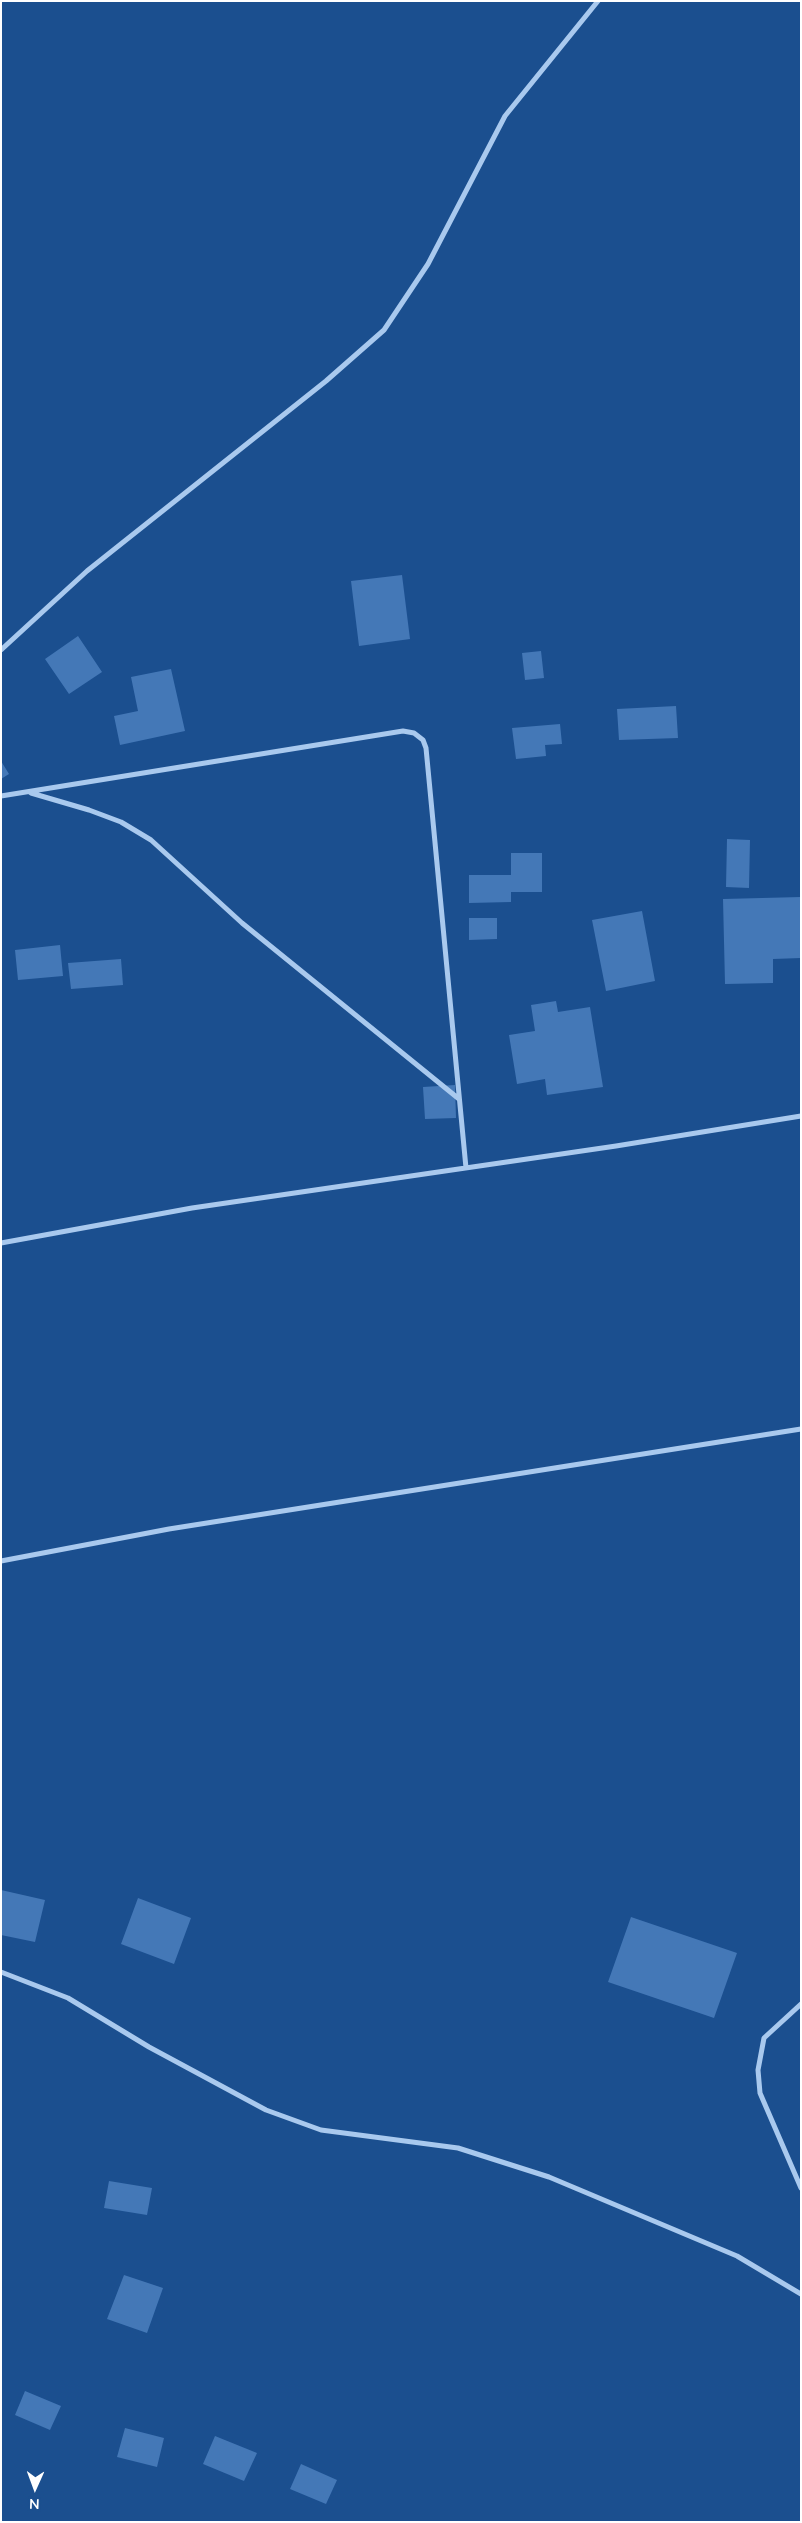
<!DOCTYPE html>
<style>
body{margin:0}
#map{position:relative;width:802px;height:2523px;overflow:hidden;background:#1b4f8f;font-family:"Nunito Sans",sans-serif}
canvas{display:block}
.frame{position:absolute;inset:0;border:2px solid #fff;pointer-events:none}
.north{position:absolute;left:10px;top:2463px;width:50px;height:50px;-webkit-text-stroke:4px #1b4f8f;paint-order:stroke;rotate:182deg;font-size:14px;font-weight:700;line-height:20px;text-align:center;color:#fff}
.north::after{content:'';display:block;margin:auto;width:18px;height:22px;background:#fff;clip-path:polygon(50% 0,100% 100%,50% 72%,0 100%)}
</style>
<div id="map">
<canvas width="802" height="2523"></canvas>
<div class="frame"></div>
<div class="north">N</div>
</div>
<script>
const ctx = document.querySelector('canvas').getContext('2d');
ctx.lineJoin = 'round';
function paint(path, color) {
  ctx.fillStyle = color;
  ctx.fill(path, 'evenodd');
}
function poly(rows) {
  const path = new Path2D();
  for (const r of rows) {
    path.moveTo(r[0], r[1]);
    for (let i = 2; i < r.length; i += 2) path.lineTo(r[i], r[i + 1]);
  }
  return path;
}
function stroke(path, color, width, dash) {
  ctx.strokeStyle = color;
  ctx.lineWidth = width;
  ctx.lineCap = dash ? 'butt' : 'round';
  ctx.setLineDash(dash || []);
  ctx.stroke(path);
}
paint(poly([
 [402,575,410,639,359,646,351,581],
 [78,636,102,672,69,694,45,659],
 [541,651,544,678,525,680,522,653],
 [171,669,185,731,120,745,114,716,138,711,131,677],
 [676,706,678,738,619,740,617,709],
 [560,724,562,744,545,745,546,756,516,759,512,728],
 [1,761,9,774,1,779],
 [727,839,750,840,749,888,726,887],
 [511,853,542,853,542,892,511,892,511,902,469,903,469,875,511,875],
 [801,897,801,958,773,959,773,983,725,984,723,899],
 [642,911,655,981,606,991,592,920],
 [469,918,497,918,497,939,469,940],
 [60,945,63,976,18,980,15,950],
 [121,959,123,985,71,989,68,963],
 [556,1001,558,1012,590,1007,603,1087,547,1095,545,1079,517,1084,509,1035,535,1031,531,1005],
 [455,1085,456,1118,425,1119,423,1087],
 [1,1890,45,1900,35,1942,1,1935],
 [138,1898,191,1918,174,1964,121,1944],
 [631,1917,737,1953,714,2018,608,1982],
 [109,2181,152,2188,147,2215,104,2208],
 [124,2275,163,2288,147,2333,107,2319],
 [25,2391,61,2406,50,2430,15,2415],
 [125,2428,164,2438,157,2467,117,2457],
 [215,2436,257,2453,244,2481,203,2464],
 [301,2464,337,2480,326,2504,290,2489]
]), '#4478b7');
stroke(poly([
 [1,650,87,571,326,381,384,330,428,264,505,116,598,1],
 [31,793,89,810,121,822,151,840,242,923,459,1099],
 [1,796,403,731,414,733,423,740,426,748,466,1168],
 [1,1243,192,1208,616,1146,801,1116],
 [1,1561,169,1529,801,1429],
 [1,1972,68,1998,149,2047,266,2110,321,2130,458,2148,549,2177,737,2256,801,2294],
 [801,2004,764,2038,758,2070,760,2093,801,2188]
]), '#a9c9ee', 5);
</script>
